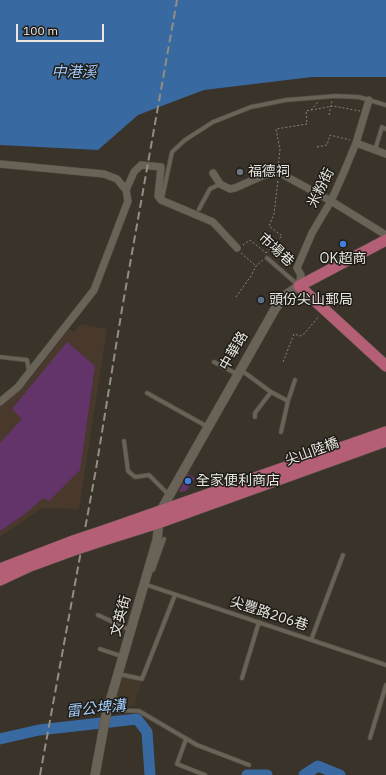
<!DOCTYPE html>
<meta charset="utf-8">
<style>
body{margin:0}
#map{position:relative;width:386px;height:775px;overflow:hidden;background:#3a3329;font-family:"IBM Plex Sans",sans-serif}
canvas{display:block}
.scale{position:absolute;left:16px;top:24px;width:88px;height:18px;box-sizing:border-box;border:2px solid #eae6e0;border-top:0;padding-left:5px;font-size:12px;line-height:14px;white-space:nowrap;color:#eae6e0;-webkit-text-stroke:3px #1e1c17;paint-order:stroke}
</style>
<div id="map">
<canvas width="386" height="775"></canvas>
<div class="scale">100 m</div>
</div>
<script>
const ctx = document.querySelector('canvas').getContext('2d');
ctx.lineJoin = 'round';
function paint(path, color) {
  ctx.fillStyle = color;
  ctx.fill(path, 'evenodd');
}
function poly(rows) {
  const path = new Path2D();
  for (const r of rows) {
    path.moveTo(r[0], r[1]);
    for (let i = 2; i < r.length; i += 2) path.lineTo(r[i], r[i + 1]);
  }
  return path;
}
function stroke(path, color, width, dash) {
  ctx.strokeStyle = color;
  ctx.lineWidth = width;
  ctx.lineCap = dash ? 'butt' : 'round';
  ctx.setLineDash(dash || []);
  ctx.stroke(path);
}
function label(font, color, halo, rows, align = 'center') {
  ctx.font = font + ' "IBM Plex Sans","Noto Sans TC",sans-serif';
  ctx.lineWidth = 3;
  ctx.setLineDash([]);
  ctx.textBaseline = 'middle';
  ctx.strokeStyle = halo;
  ctx.fillStyle = color;
  for (const [text, x, y, turn = 0] of rows) {
    ctx.save();
    ctx.translate(x, y);
    ctx.rotate((+turn || 0) * Math.PI / 180);
    ctx.textAlign = isNaN(turn) ? turn : align;
    if (halo) ctx.strokeText(text, 0, 0);
    ctx.fillText(text, 0, 0);
    ctx.restore();
  }
}
paint(poly([
 [81,324,107,329,79,509,42,508,0,537,0,407,29,381,69,329,74,332]
]), '#48392c');
paint(poly([
 [122,676,141,682,134,706,113,706]
]), '#433929');
paint(poly([
 [0,0,386,0,386,77,312,77,204,90,138,115,98,150,0,145]
]), '#3969a1');
stroke(poly([
 [0,739,39,730,137,719,147,732,150,775],
 [247,775,267,775],
 [304,775,318,766,340,775]
]), '#3969a1', 11);
paint(poly([
 [67,342,95,366,80,470,49,501,43,498,25,514,0,531,0,443,22,419,12,409],
 [188,474,195,478,186,491,181,492,179,491]
]), '#63346a');
const service = poly([
 [375,150,382,127,386,129],
 [162,199,172,152,185,140,213,122,251,107,286,100,335,96,359,97,386,105],
 [199,209,210,189,220,184],
 [267,258,298,285],
 [0,357,27,360,29,371],
 [214,362,237,374],
 [241,370,271,392,288,401,281,432],
 [147,393,208,427],
 [288,401,295,380],
 [255,417,255,413,271,392],
 [124,441,128,471,135,477,149,475,169,495],
 [153,570,164,539],
 [144,584,386,665],
 [98,615,130,630],
 [311,640,343,555],
 [100,649,121,656],
 [119,674,142,679,175,595],
 [242,678,259,622],
 [108,710,139,711,197,745,249,765],
 [370,738,386,685],
 [186,739,177,764,205,775]
]);
const minor = poly([
 [356,143,386,154],
 [0,164,104,174,117,179,126,190,128,201,94,290,18,387,0,402],
 [213,173,220,184,230,189,235,188,262,176,278,172,331,201,386,235],
 [126,190,134,172,141,165,161,167,158,196,161,200,213,222,237,248],
 [299,286,301,275,297,268,312,233,331,201,344,172,356,143,369,100]
]);
const tertiary = poly([
 [95,775,106,715,157,540,160,512,275,309,287,294,299,286]
]);
const primary = poly([
 [386,240,299,286,386,366],
 [106,530,386,432],
 [104,540,158,523,386,441],
 [0,569,73,541],
 [0,580,30,566,71,551]
]);
stroke(service, '#555048', 5);
stroke(minor, '#555048', 8);
stroke(tertiary, '#555048', 10);
stroke(primary, '#555048', 12);
stroke(poly([
 [311,110,318,102],
 [329,115,332,101],
 [317,147,327,145,330,135,350,140],
 [278,167,280,150,276,129,307,124,306,111,333,106,360,111],
 [243,245,250,240,266,253],
 [241,253,256,266],
 [266,253,282,236,269,226,274,214,278,180],
 [236,297,251,276,256,266,263,260],
 [283,362,294,334,301,336,305,333,319,316]
]), '#89847c', 1, [2, 2]);
stroke(service, '#696257', 3.5);
stroke(minor, '#696257', 7);
stroke(tertiary, '#696257', 9);
stroke(primary, '#b55f77', 11);
stroke(poly([
 [40,775,96,469,122,309,177,0]
]), '#928d85', 2, [8, 4]);
const primaryBridge = poly([
 [73,541,106,530],
 [71,551,104,540]
]);
stroke(primaryBridge, '#555048', 12, []);
stroke(primaryBridge, '#b55f77', 11);
for (const [x, y, r, color] of [
 [240,172,4,"#6b7280"],
 [343,244,4,"#3f7fe0"],
 [261,300,4,"#5c6f8a"],
 [188,481,4,"#3f7fe0"]
]) {
  const dot = new Path2D();
  dot.arc(x, y, r, 0, 2 * Math.PI);
  ctx.fillStyle = color;
  ctx.fill(dot);
  stroke(dot, '#1e1c17', 1.5);
}
label('14px', '#eae6e0', '#1e1c17', [
 ["福德祠",248,172],
 ["OK超商",343,259,"center"],
 ["頭份尖山郵局",269,300],
 ["全家便利商店",196,481]
], 'left');
label('14px', '#eae6e0', '#1e1c17', [
 ["米粉街",321,188,-63],
 ["市場巷",276,250,42],
 ["中華路",234,351,-60],
 ["尖山陸橋",312,452,-20],
 ["尖豐路206巷",269,614,18],
 ["文英街",121,616,-75]
]);
label('italic 15px', '#a1c9f9', '#1e1c17', [
 ["中港溪",74,73],
 ["雷公埤溝",96,709,-6]
]);
</script>
